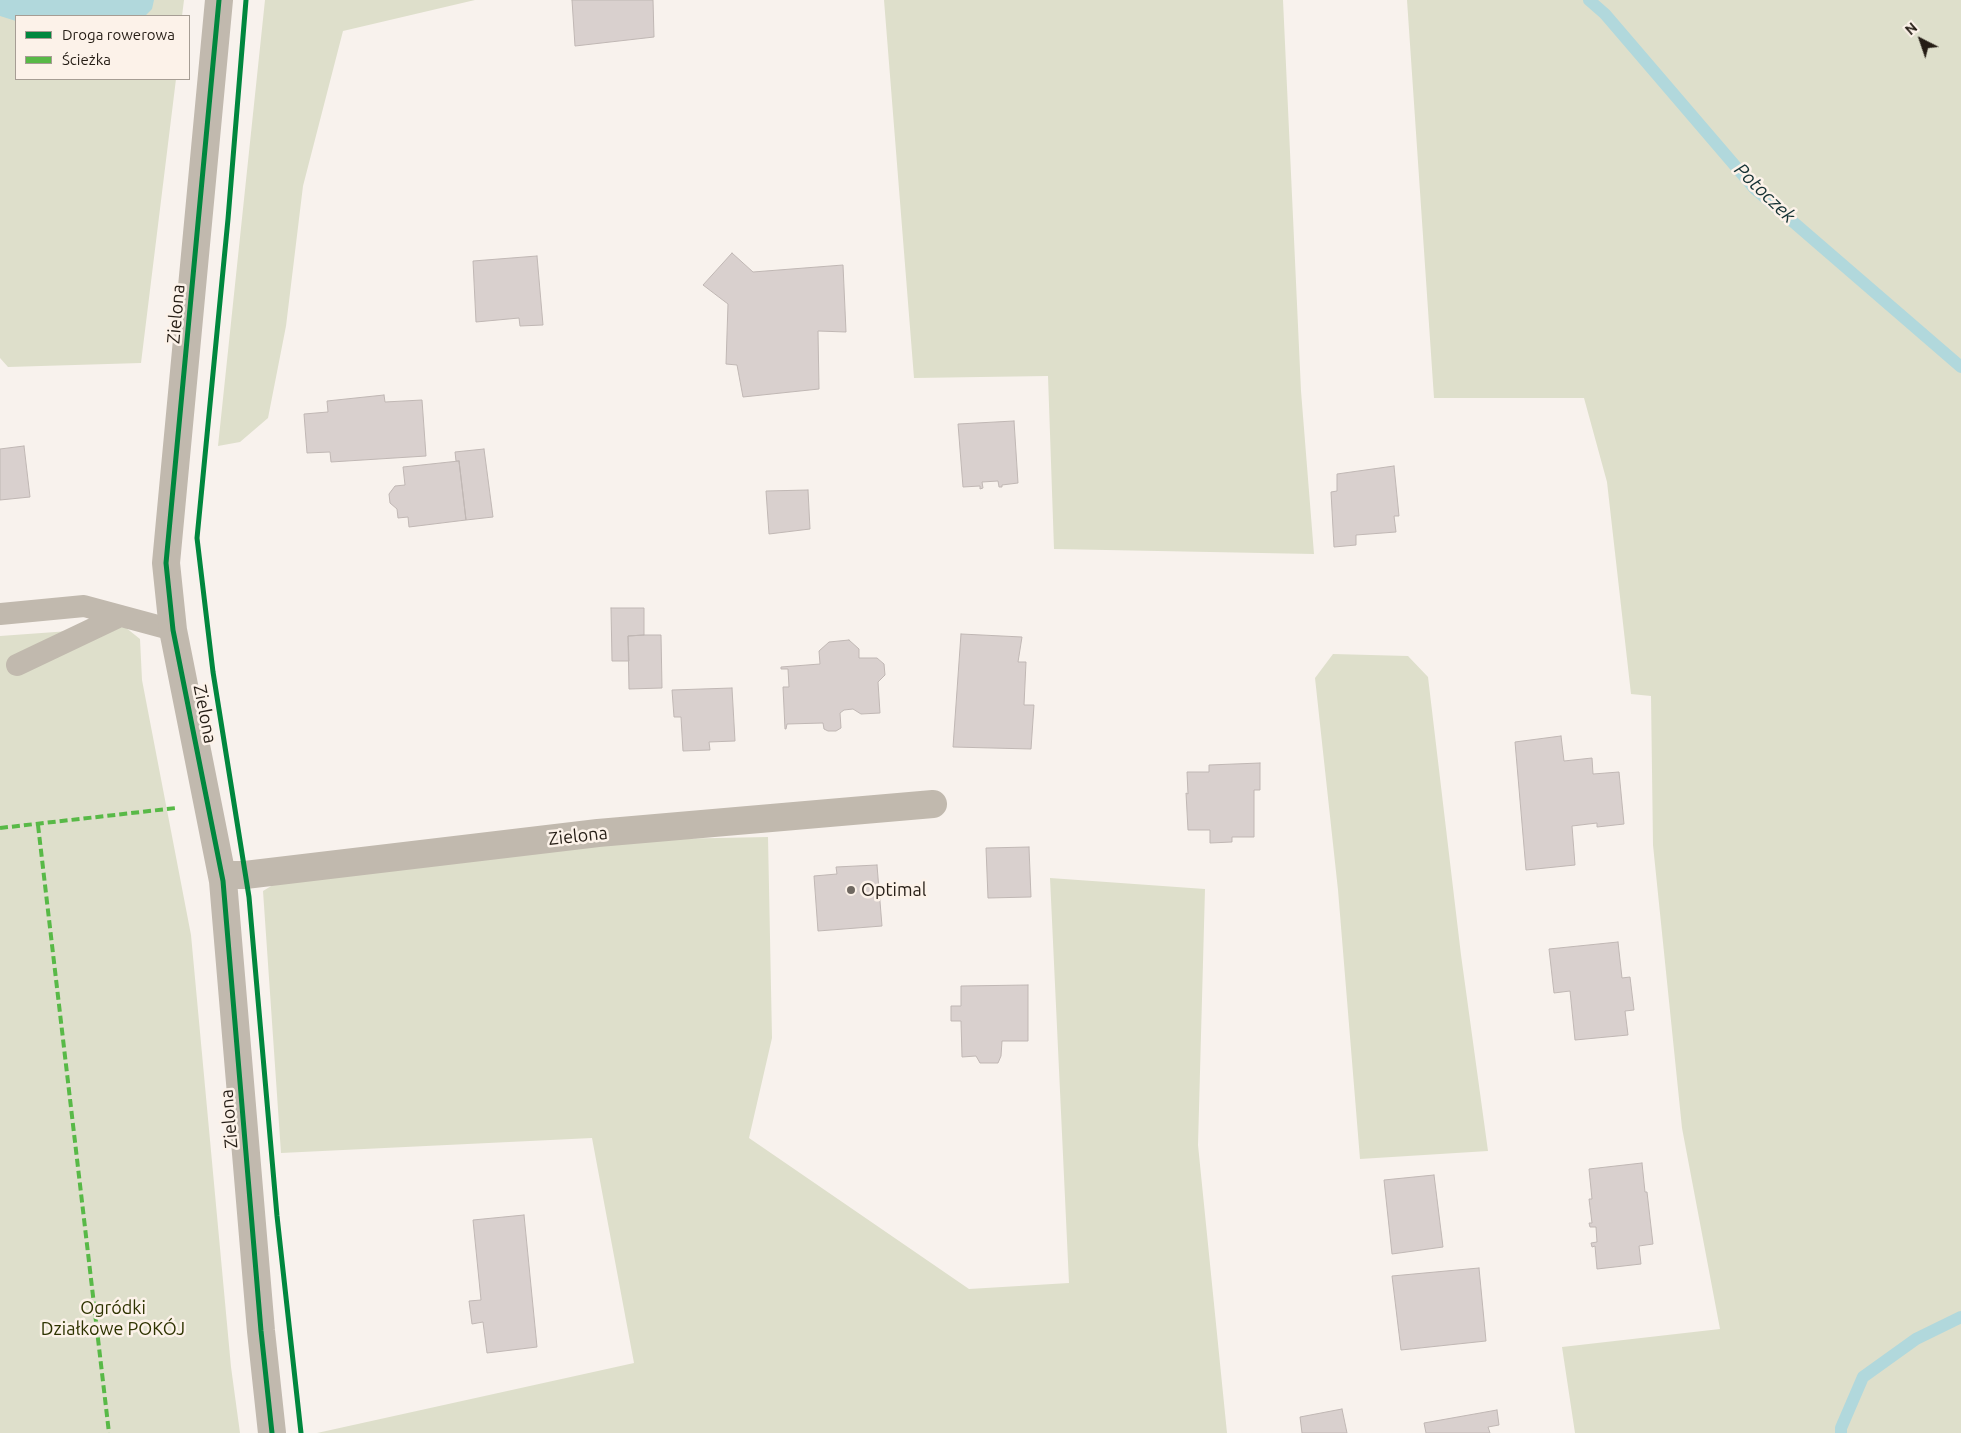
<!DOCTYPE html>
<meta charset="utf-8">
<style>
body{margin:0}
#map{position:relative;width:1961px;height:1433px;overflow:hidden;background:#f8f2ed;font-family:Ubuntu,sans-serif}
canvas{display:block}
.legend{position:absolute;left:15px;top:15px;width:175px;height:65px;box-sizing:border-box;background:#fcf2e9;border:1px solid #a69d94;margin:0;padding:6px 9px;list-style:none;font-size:15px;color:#251d15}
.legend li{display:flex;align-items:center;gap:10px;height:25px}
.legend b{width:25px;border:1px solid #a69d94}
.north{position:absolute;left:1896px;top:15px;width:50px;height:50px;-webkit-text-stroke:4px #fcf2e9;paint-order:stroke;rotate:319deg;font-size:14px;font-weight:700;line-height:20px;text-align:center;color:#251d15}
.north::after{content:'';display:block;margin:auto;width:18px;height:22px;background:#251d15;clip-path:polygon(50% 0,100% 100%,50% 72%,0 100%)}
</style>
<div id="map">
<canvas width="1961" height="1433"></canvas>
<ul class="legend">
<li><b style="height:6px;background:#00873e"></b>Droga rowerowa</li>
<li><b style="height:6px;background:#58b947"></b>Ścieżka</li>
</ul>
<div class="north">N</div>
</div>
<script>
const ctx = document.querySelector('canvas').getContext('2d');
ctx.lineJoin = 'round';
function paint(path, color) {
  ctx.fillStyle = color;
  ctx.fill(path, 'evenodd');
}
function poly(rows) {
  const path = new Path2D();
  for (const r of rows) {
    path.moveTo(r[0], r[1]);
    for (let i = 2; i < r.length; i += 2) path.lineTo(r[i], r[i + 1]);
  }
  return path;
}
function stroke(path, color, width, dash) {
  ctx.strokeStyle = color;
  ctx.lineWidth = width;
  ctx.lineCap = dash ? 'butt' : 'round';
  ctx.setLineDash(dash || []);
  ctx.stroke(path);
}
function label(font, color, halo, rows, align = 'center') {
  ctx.font = font + ' Ubuntu,sans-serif';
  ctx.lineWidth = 5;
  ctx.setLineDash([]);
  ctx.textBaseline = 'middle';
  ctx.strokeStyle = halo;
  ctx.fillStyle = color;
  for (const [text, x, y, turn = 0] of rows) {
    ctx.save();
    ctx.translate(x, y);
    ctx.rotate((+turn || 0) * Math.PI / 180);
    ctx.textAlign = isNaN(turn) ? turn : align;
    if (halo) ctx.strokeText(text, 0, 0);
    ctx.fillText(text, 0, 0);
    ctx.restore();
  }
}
paint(poly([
 [0,0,184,0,182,16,16,16,16,79,176,79,141,363,8,367,0,358],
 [265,0,475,0,343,31,303,186,286,326,268,418,240,442,218,446],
 [884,0,1283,0,1301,391,1314,554,1054,549,1048,376,914,378],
 [1407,0,1961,0,1961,1433,1575,1433,1562,1347,1720,1329,1682,1128,1653,845,1651,696,1631,694,1607,482,1584,398,1434,398],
 [125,627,140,639,142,680,191,935,231,1367,240,1433,0,1433,0,636],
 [1333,654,1408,656,1428,677,1461,955,1488,1151,1360,1159,1338,890,1315,678],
 [768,837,772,1038,749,1138,969,1289,1069,1283,1050,878,1205,889,1198,1145,1227,1433,317,1433,634,1363,592,1138,281,1153,263,891,281,880,617,840]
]), '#dedfcb');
paint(poly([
 [0,0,154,0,152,9,145,16,16,16,16,21,0,16]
]), '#b1d8dc');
stroke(poly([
 [1589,0,1605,14,1755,189,1961,367],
 [1841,1433,1841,1428,1863,1377,1916,1339,1961,1317]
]), '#b1d8dc', 12);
const building = poly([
 [572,0,653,0,654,37,575,46,572,0],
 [732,253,753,272,843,265,846,332,818,331,819,389,743,397,737,365,726,364,728,304,703,285,732,253],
 [537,256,543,325,520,326,519,318,476,322,473,261,537,256],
 [384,395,385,402,422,400,426,456,331,462,330,452,307,453,304,414,328,412,327,401,384,395],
 [1014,421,1018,483,1002,485,1002,487,999,487,998,481,982,482,983,488,980,489,980,486,963,487,958,424,1014,421],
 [24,446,30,497,0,500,0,449,24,446],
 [484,449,493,517,466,520,459,461,456,461,455,452,484,449],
 [459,461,466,520,409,527,408,517,398,518,397,509,390,503,389,494,395,486,405,485,403,467,459,461],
 [1394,466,1399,516,1394,516,1396,532,1356,535,1356,545,1334,547,1331,492,1337,491,1337,474,1394,466],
 [808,490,810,529,769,534,766,491,808,490],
 [611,608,644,608,644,635,628,636,629,661,612,661,611,608],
 [961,634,1022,637,1018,662,1026,662,1024,705,1034,705,1031,749,953,747,961,634],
 [644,635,661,635,662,688,629,689,628,636,644,635],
 [849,640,859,649,859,658,877,658,884,664,885,675,878,682,880,713,861,714,853,709,844,710,840,713,841,728,836,731,828,731,824,729,823,723,787,724,786,729,785,729,783,687,789,687,788,669,781,669,781,667,820,664,819,651,829,642,849,640],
 [732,688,735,741,709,742,710,750,683,751,681,717,674,717,672,690,732,688],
 [1561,736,1564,761,1592,758,1593,774,1619,772,1624,824,1597,827,1597,823,1572,826,1575,865,1526,870,1515,742,1561,736],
 [1260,763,1260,790,1254,790,1254,837,1232,837,1232,842,1210,843,1210,830,1188,830,1186,793,1188,794,1187,772,1209,772,1209,765,1260,763],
 [1029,847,1031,897,988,898,986,848,1029,847],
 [877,865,882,926,818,931,814,876,837,874,836,867,877,865],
 [1618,942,1622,978,1630,977,1634,1010,1625,1011,1628,1035,1575,1040,1570,991,1554,993,1549,949,1618,942],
 [1028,985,1028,1041,1002,1041,1001,1056,998,1063,980,1063,976,1056,962,1057,961,1021,951,1021,951,1006,961,1006,961,986,1028,985],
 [1642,1163,1645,1192,1647,1192,1653,1244,1639,1246,1641,1264,1597,1269,1595,1246,1592,1247,1591,1243,1597,1242,1596,1227,1590,1227,1589,1223,1592,1223,1589,1199,1592,1199,1589,1169,1642,1163],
 [1434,1175,1443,1247,1392,1254,1384,1180,1434,1175],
 [524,1215,537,1347,487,1353,483,1322,472,1324,469,1301,481,1300,473,1220,524,1215],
 [1479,1268,1486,1341,1401,1350,1392,1276,1479,1268],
 [1342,1409,1347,1433,1302,1433,1300,1417,1342,1409],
 [1497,1410,1499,1425,1488,1427,1490,1433,1426,1433,1424,1423,1497,1410]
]);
paint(building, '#d9d0ce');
stroke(building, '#c0b7b4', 1);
stroke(poly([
 [0,614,84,606,173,630],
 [17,665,120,616]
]), '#c1b9ae', 22);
stroke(poly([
 [219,0,166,563,173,630,223,881,261,1331,272,1433],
 [223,875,245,875,598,833,933,804]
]), '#c1b9ae', 28);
stroke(poly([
 [38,825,109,1433],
 [0,828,176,808]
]), '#58b947', 4, [8, 4]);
stroke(poly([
 [219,0,166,563,173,630,223,881,261,1331,272,1433],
 [246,0,228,219,197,538,213,672,249,897,277,1216,301,1433]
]), '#00873e', 5);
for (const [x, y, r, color] of [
 [851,890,5,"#6f6861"]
]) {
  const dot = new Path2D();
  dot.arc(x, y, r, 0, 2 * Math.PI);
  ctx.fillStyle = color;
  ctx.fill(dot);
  stroke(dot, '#fcf2e9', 2);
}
label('18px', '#251d15', '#fcf2e9', [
 ["Zielona",176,314,-85],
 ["Zielona",205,714,79],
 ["Zielona",578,836,-6],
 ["Zielona",229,1119,-95]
]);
label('18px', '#251d15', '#fcf2e9', [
 ["Optimal",861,890]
], 'left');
label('18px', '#2e3300', '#fcf2e9', [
 ["Ogródki",113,1308],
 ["Działkowe POKÓJ",113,1329]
]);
label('italic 19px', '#123033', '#fcf2e9', [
 ["Potoczek",1765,193,44]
]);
</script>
